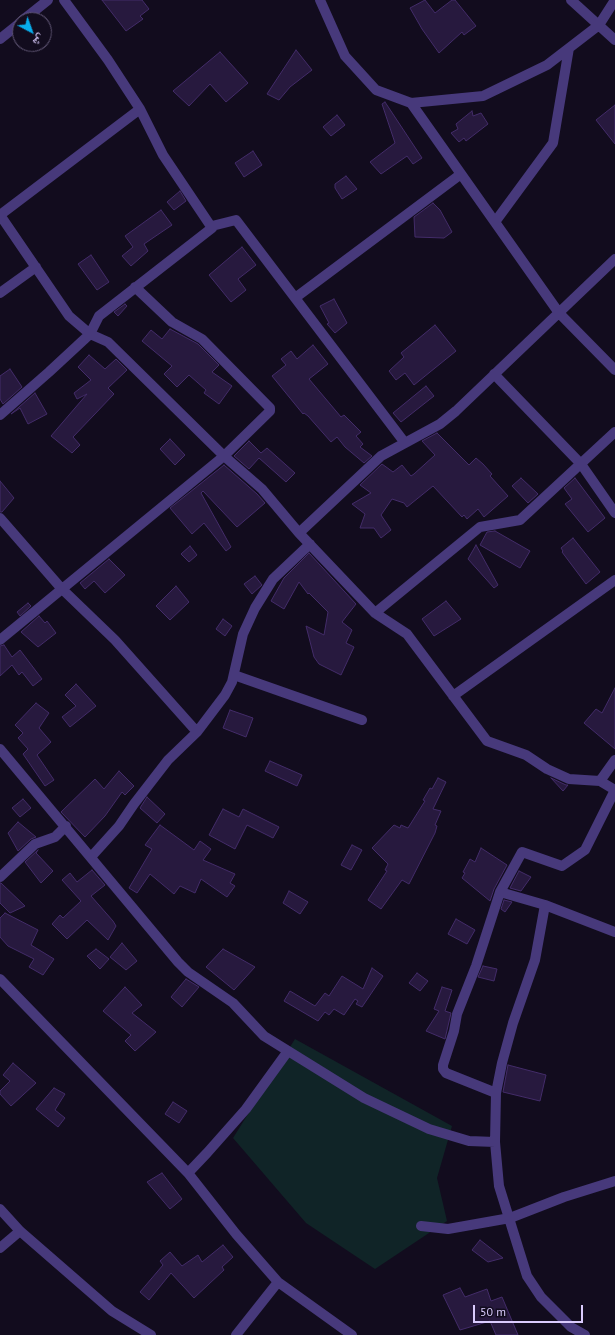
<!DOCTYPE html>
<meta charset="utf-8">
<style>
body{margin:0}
#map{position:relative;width:615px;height:1335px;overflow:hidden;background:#120c1e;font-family:"PT Sans","Noto Naskh Arabic",sans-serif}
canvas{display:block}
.north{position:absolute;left:12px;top:12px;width:40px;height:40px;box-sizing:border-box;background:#120c1e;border:1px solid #625877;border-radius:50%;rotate:139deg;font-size:11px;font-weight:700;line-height:16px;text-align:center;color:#dacbfd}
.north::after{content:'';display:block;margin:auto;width:14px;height:18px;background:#08adec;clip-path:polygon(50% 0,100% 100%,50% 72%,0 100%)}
.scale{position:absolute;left:473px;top:1305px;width:110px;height:18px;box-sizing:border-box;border:2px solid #dacbfd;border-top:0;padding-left:5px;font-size:12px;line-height:14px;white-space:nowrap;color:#dacbfd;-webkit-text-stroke:3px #120c1e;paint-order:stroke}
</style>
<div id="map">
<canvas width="615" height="1335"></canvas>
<div class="north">ش</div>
<div class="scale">50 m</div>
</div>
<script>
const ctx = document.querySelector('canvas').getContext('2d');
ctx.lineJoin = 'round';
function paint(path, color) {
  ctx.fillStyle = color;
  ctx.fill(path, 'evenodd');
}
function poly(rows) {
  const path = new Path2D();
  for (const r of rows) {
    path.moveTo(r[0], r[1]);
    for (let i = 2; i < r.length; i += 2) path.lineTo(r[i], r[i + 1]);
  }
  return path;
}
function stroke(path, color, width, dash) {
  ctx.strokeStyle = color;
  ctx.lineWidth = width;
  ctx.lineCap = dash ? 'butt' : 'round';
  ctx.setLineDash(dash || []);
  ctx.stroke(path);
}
paint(poly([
 [295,1039,452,1126,437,1178,447,1221,375,1269,306,1223,233,1138]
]), '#102427');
const building = poly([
 [102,0,142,0,149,9,140,16,143,19,126,31,102,0],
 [425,0,435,13,452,0,455,0,476,26,464,35,462,32,439,53,422,29,410,8,425,0],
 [296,50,312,70,290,87,279,100,267,94,296,50],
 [220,52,248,83,226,102,210,84,189,106,173,91,220,52],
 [385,102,422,158,413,164,407,156,381,174,370,162,395,143,382,104,385,102],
 [615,105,615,144,596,120,615,105],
 [472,111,473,116,481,113,488,124,466,141,464,138,459,142,451,133,458,129,456,124,472,111],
 [337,115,345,125,331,136,323,127,337,115],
 [253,151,262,165,244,177,235,163,253,151],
 [346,176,357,189,342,199,335,188,335,184,346,176],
 [180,191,186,201,174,210,167,202,180,191],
 [433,203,440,210,452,232,444,238,415,237,414,217,433,203],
 [161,210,172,225,144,244,148,251,131,266,122,256,133,247,125,236,161,210],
 [242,247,256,265,238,279,246,290,231,302,209,275,242,247],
 [91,255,109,282,97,290,78,264,91,255],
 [334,299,347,323,335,333,327,324,329,323,320,306,334,299],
 [125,304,127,306,118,316,114,312,125,304],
 [435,325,456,351,414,385,405,373,396,380,389,371,404,357,401,353,435,325],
 [170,329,198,344,219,365,212,372,232,386,219,404,204,393,206,390,189,375,177,387,164,374,172,366,142,341,151,330,162,339,170,329],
 [313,345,328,364,309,379,341,417,344,415,361,432,356,436,363,444,360,447,372,456,364,463,345,447,337,437,331,442,308,416,304,413,303,414,272,376,286,365,281,359,291,351,297,359,313,345],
 [89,355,105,369,116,359,127,370,108,388,114,394,73,437,80,445,72,453,51,436,87,394,77,399,74,393,91,380,78,367,89,355],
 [10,369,22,387,3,404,0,399,0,376,10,369],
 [426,386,434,396,401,422,393,413,426,386],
 [35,393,47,414,28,424,20,408,11,414,35,393],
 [437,433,469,465,476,458,483,464,492,474,490,476,508,496,484,517,478,509,467,519,464,515,462,517,433,486,407,507,404,503,392,499,381,515,391,530,381,538,374,528,360,528,365,514,352,504,371,493,360,485,382,464,393,472,402,465,411,476,414,474,435,455,422,441,437,433],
 [170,439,185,455,175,465,160,449,170,439],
 [249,441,261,453,267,448,295,473,286,482,259,458,249,469,234,456,249,441],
 [224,465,257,494,265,503,237,527,203,491,201,493,231,547,226,551,204,523,192,534,170,508,224,465],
 [521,478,538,494,528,503,512,486,521,478],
 [575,478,605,518,588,532,565,504,572,499,564,488,575,478],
 [0,481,14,498,2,512,0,512,0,481],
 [495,531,530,551,520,568,480,545,487,532,495,531],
 [573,538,600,572,586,584,562,552,563,551,561,548,573,538],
 [476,545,498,585,494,588,468,559,476,545],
 [190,546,197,555,189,562,181,554,190,546],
 [309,553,356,604,342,622,352,630,346,643,354,647,341,675,319,664,314,657,306,626,324,635,328,612,309,593,308,594,299,582,284,609,271,601,284,578,309,553],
 [109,559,125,575,105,593,94,581,85,589,80,583,109,559],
 [255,576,262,585,252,594,244,584,255,576],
 [176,586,189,602,170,620,156,606,176,586],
 [446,601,461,619,434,636,422,619,446,601],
 [28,603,31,606,20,616,17,612,28,603],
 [39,616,45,623,47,621,56,633,38,647,21,632,39,616],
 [223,619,232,626,225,636,216,629,223,619],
 [4,645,12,657,20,650,42,679,33,686,22,672,19,675,12,665,0,676,0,646,4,645],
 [76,684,96,706,70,727,62,717,76,706,65,695,76,684],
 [615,688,615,749,584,723,596,709,602,713,615,688],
 [36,703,49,713,39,728,51,742,37,755,54,780,45,786,23,754,28,749,18,738,23,733,15,725,36,703],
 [230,710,253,718,246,737,223,728,230,710],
 [270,761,302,775,297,786,265,771,270,761],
 [119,771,134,786,125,795,122,792,105,816,85,837,61,812,95,779,104,789,119,771],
 [438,778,446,782,433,809,441,811,435,825,437,826,435,833,409,884,402,880,381,909,368,900,387,871,385,870,388,864,372,848,394,825,400,828,401,825,408,828,425,801,423,800,430,788,432,789,438,778],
 [551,778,566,785,568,785,563,791,551,778],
 [147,797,165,814,157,823,140,808,147,797],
 [23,799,31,808,20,817,12,808,23,799],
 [223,809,239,817,243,809,279,827,273,838,247,825,235,849,209,835,223,809],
 [18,822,36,837,31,839,18,851,8,833,18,822],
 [160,825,194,850,200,841,211,849,203,860,235,874,230,883,235,886,227,897,201,879,195,893,180,886,174,894,150,874,137,893,129,888,152,849,145,845,160,825],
 [352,845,362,850,351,870,341,865,352,845],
 [481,848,507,865,494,889,490,901,462,878,465,873,463,872,470,859,475,862,481,848],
 [38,850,36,853,53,871,41,883,25,862,38,850],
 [92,870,105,885,91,896,113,921,116,926,108,940,87,920,67,939,52,924,60,915,63,918,81,901,62,880,70,873,77,882,92,870],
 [519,871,531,877,521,891,510,888,519,871],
 [0,883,1,883,25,906,10,913,0,903,0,883],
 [289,891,308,902,300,914,283,903,289,891],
 [504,900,512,902,505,912,501,909,504,900],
 [5,913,38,930,31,945,54,959,43,975,29,967,34,959,8,946,0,937,0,918,5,913],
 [456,919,475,930,467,944,448,934,456,919],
 [122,943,137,961,126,970,110,957,122,943],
 [96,949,109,959,100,969,87,956,96,949],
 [223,949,255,967,234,990,206,967,223,949],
 [483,966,497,969,494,981,478,977,483,966],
 [372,968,383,976,362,1007,356,1004,358,1001,355,999,344,1015,334,1009,329,1015,325,1012,318,1021,284,1001,290,991,315,1006,325,993,329,996,342,976,363,989,372,968],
 [417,973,428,981,420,991,409,983,417,973],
 [186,979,199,987,182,1007,171,997,186,979],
 [125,987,142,1005,132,1013,156,1032,135,1051,125,1041,131,1035,103,1011,125,987],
 [442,987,452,990,445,1011,451,1013,445,1039,426,1031,439,1011,434,1009,442,987],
 [13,1063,36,1083,11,1106,0,1094,0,1091,10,1081,3,1075,13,1063],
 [508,1065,546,1075,540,1101,503,1092,508,1065],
 [54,1088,65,1094,55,1110,65,1118,58,1127,36,1109,54,1088],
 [173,1102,187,1111,179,1123,165,1114,173,1102],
 [162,1173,182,1199,170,1209,147,1182,162,1173],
 [480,1240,503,1258,488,1262,472,1250,480,1240],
 [223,1245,233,1257,222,1267,224,1270,194,1298,171,1273,149,1300,140,1292,163,1265,160,1261,170,1252,182,1266,198,1255,202,1262,223,1245],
 [460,1288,465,1297,487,1289,491,1301,502,1297,518,1335,496,1335,490,1321,460,1330,443,1295,460,1288]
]);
paint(building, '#27193e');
stroke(building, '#432c69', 1);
stroke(poly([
 [320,0,345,56,376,90,411,103,483,96,547,65,599,25,615,0],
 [571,0,615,40],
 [23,20,48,0],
 [0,39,20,23],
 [411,103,559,313,615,370],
 [0,215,69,316,90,334,108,342,224,456,262,489,299,533,375,613,407,634,487,741,526,755,547,769,569,779,600,781,615,790],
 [0,215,140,109],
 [495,222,553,143,569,48],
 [212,226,236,220,405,443],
 [0,293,36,267],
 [295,298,461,174],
 [494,374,581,464,615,513],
 [0,415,49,372,90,334,99,316,212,228,163,155,140,109,108,60,64,0],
 [0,518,61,588,115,640,197,732],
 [299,533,381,456,440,424,456,411,615,259],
 [375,613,480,527,520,520,615,432],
 [0,640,224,456,270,411,270,408,202,339,172,322,135,287],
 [234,675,362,720],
 [453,696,615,580],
 [0,749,178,962,188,972,233,1003,264,1036,364,1098,429,1129,469,1141,495,1142],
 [600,781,615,760],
 [91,857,119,826,134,804,168,760,197,732,225,695,232,682,243,634,255,608,273,579,310,544],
 [0,877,35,844,55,837,66,826],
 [500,892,545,905,615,932],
 [545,905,535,960,513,1023,502,1063,496,1093,495,1142,499,1186,527,1276,541,1297,571,1327,585,1335],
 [0,979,188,1173,236,1234,278,1282,352,1335],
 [496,1093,446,1073,443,1069,443,1065,454,1031,457,1014,476,966,500,892,522,852,562,866,585,850,615,790],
 [188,1173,207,1153,246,1109,288,1051],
 [0,1209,20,1231,112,1311,151,1335],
 [421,1226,448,1229,510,1218,564,1197,615,1181],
 [0,1248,20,1231],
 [236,1335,278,1282]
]), '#47397b', 10);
</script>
